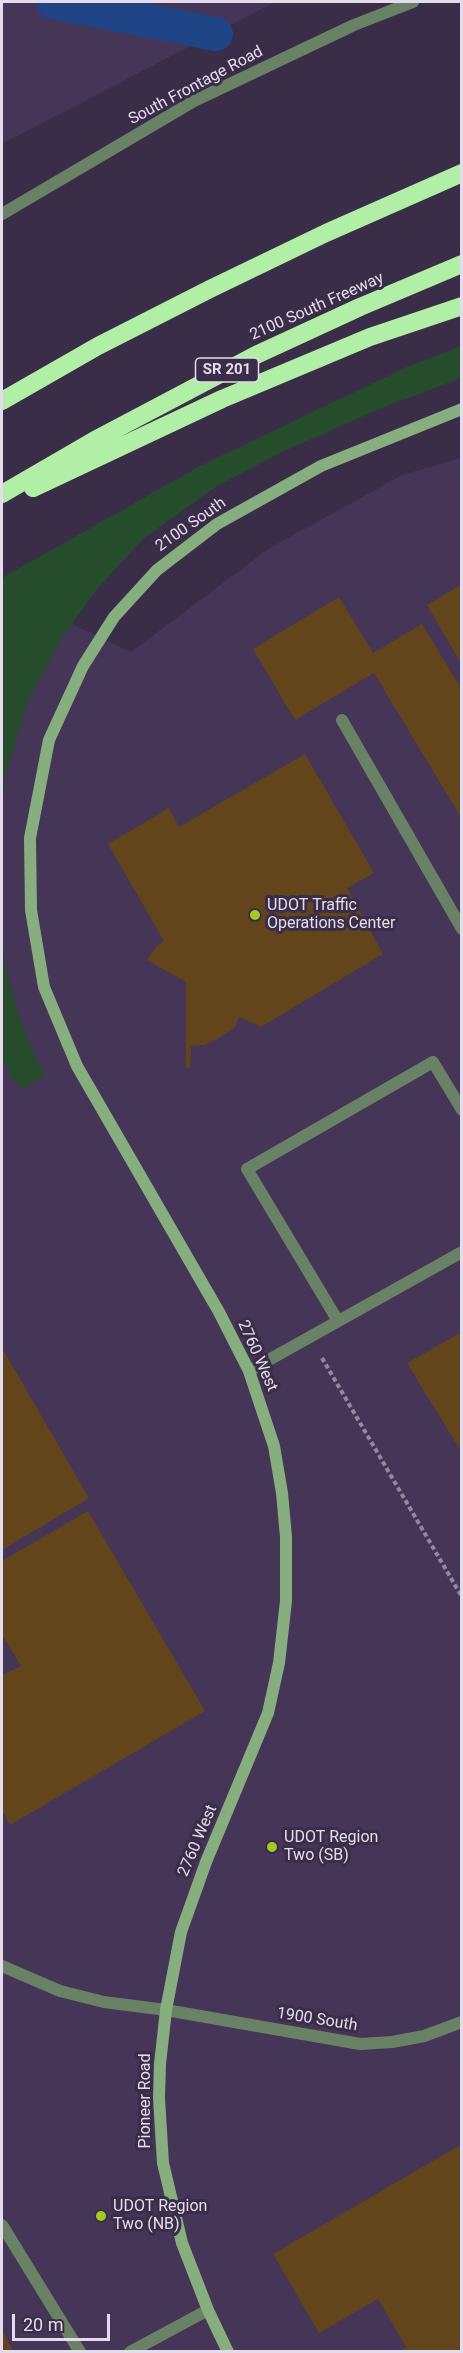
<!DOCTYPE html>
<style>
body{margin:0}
#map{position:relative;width:463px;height:2353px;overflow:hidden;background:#3a2d48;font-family:Roboto,sans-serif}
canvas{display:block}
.frame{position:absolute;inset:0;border:3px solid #e4dced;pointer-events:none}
.scale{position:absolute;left:12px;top:2314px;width:98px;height:27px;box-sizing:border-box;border:3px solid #e4dced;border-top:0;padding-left:8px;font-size:18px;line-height:21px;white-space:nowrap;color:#e4dced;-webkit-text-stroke:4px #3a2d48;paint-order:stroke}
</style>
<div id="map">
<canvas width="463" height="2353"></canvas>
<div class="frame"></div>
<div class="scale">20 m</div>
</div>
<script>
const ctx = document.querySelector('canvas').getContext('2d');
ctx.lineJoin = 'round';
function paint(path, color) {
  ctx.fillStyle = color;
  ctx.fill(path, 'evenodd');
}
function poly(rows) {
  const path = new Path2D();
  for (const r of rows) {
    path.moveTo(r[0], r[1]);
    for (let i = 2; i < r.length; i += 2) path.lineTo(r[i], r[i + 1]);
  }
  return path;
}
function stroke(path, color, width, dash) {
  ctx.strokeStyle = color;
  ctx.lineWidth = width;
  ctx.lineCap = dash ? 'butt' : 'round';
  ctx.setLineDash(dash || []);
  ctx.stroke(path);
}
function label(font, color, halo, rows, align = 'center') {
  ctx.font = font + ' Roboto,sans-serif';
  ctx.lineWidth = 6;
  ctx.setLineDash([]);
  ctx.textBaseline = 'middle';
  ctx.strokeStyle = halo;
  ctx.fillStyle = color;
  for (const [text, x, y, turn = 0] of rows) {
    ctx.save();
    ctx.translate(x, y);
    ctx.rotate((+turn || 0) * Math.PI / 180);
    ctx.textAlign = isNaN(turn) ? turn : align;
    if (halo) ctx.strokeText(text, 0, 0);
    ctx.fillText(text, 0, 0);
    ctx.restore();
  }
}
paint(poly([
 [2,2,275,2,2,144],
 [461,458,461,2351,2,2352,2,619,29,604,131,652,268,549,402,475]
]), '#453556');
paint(poly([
 [461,346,461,378,382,408,282,452,217,486,144,538,97,589,63,636,29,699,6,773,2,801,2,578,200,466,407,367],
 [2,951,17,1011,34,1055,45,1075,25,1088,14,1081,2,1058]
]), '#254d2b');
stroke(poly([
 [53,2,216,34]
]), '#1f4586', 34);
paint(poly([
 [462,584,462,665,427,605],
 [339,597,373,653,422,624,462,690,462,819,374,673,295,720,253,649],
 [305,754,374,873,347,888,383,954,261,1027,239,1017,235,1027,220,1037,204,1045,191,1046,190,1067,186,1068,186,982,147,960,156,947,164,941,108,844,169,808,179,827],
 [462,1332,462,1453,407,1363],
 [2,1348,89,1498,2,1550],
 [88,1511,205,1711,10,1825,2,1810,2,1675,21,1666,2,1635,2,1561],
 [462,2144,462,2352,399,2352,406,2347,378,2299,319,2333,273,2254],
 [2,2331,14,2352,2,2352]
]), '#63451b');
stroke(poly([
 [322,1358,462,1597]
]), '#93899e', 4, [4.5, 3]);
stroke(poly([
 [342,720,462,929],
 [338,1321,247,1169,433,1062,462,1110],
 [249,1371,462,1252],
 [2,2225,80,2352],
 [130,2352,208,2310]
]), '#698265', 12);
stroke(poly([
 [2,1966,60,1991,104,2002,166,2010,360,2044,392,2042,424,2036,462,2022]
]), '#698265', 12);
stroke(poly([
 [2,214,194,101,354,25,413,2]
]), '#698265', 12);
stroke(poly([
 [228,2352,208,2310,182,2243,163,2163,159,2098,160,2064,166,2010,181,1932,206,1862,268,1713,279,1663,286,1601,286,1537,282,1493,274,1446,249,1371,219,1312,77,1066,44,987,31,910,30,838,49,740,83,666,114,617,157,570,217,524,321,466,462,409]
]), '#86ae7f', 12);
stroke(poly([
 [2,401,98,346,210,289,326,233,462,173],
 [33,488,222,399,370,337,462,306],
 [2,494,95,440,256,355,360,307,462,264]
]), '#b0efa5', 18);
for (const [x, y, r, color] of [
 [255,915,6,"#a4c825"],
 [272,1847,6,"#a4c825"],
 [101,2216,6,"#a4c825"]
]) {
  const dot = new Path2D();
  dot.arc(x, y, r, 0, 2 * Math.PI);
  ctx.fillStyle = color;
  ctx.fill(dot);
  stroke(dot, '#3a2d48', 2);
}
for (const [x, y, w] of [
 [227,370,63]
]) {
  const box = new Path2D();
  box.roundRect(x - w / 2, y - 12, w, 24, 4.5);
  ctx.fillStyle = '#3a2d48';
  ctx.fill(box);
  stroke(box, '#e4dced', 1.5);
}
label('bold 15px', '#e4dced', null, [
 ["SR 201",227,370]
]);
label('16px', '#e4dced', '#3a2d48', [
 ["South Frontage Road",196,86,-28],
 ["2100 South Freeway",317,307,-24],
 ["2100 South",191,525,-35],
 ["2760 West",257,1356,66],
 ["2760 West",198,1841,-67],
 ["1900 South",317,2020,9],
 ["Pioneer Road",146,2101,-90]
]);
label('16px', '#e4dced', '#3a2d48', [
 ["UDOT Traffic",267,906],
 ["Operations Center",267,924],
 ["UDOT Region",284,1838],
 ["Two (SB)",284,1856],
 ["UDOT Region",113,2207],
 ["Two (NB)",113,2225]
], 'left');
</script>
